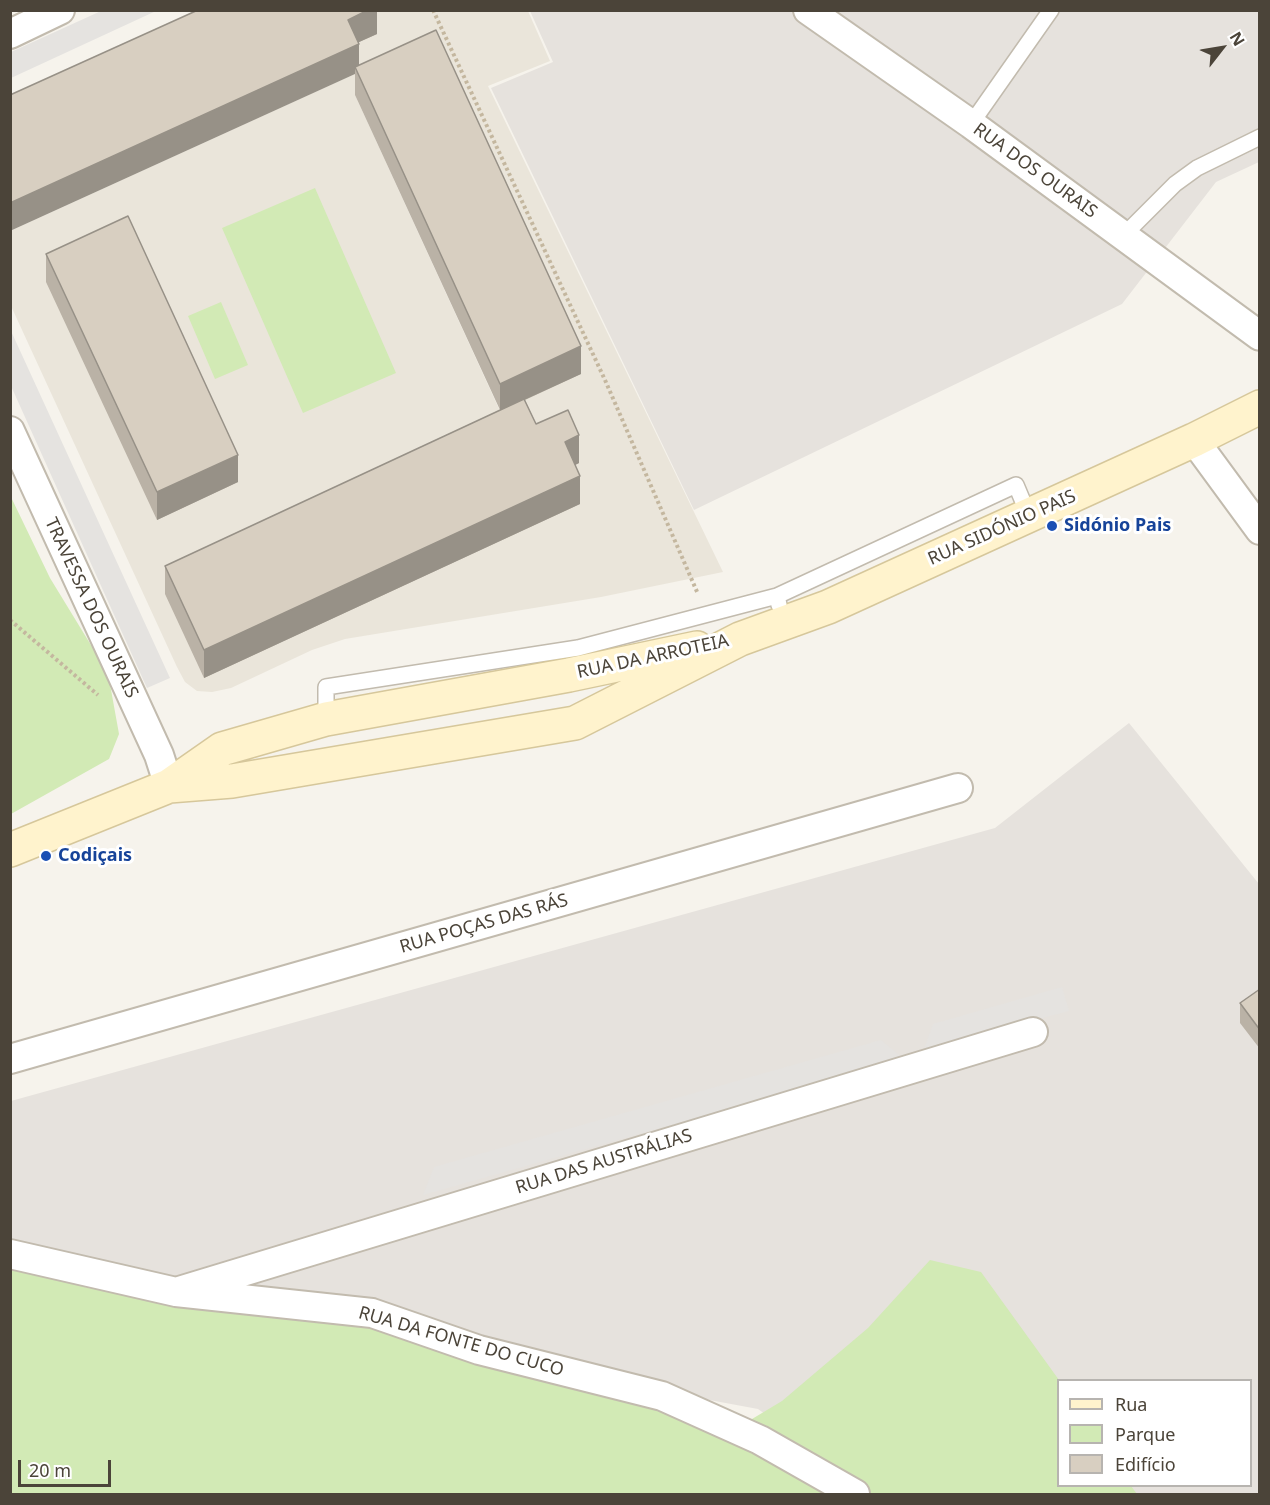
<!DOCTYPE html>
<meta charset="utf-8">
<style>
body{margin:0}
#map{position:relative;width:1270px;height:1505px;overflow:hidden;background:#f6f3ec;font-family:"Noto Sans",sans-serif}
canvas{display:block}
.frame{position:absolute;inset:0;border:12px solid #4b4439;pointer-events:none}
.legend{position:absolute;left:1057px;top:1379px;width:195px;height:108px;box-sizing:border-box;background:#fff;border:2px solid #b7b4b0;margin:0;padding:8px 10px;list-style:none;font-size:18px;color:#4b4439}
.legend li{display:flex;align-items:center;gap:12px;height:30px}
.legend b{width:30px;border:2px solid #b7b4b0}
.north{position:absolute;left:1192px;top:18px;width:60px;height:60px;-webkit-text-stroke:4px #fff;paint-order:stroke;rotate:59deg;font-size:16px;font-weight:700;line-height:24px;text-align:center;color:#4b4439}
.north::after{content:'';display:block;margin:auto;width:21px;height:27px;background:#4b4439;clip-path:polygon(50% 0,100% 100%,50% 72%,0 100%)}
.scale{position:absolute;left:18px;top:1460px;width:93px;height:27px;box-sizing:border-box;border:3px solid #4b4439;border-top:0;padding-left:8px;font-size:18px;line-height:21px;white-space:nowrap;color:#4b4439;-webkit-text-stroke:4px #fff;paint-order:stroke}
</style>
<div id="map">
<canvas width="1270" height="1505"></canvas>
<div class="frame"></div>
<ul class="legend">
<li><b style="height:8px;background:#fff3cd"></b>Rua</li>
<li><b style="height:16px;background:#d2eab5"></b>Parque</li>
<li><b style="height:16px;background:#d8cfc1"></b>Edifício</li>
</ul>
<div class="north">N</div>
<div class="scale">20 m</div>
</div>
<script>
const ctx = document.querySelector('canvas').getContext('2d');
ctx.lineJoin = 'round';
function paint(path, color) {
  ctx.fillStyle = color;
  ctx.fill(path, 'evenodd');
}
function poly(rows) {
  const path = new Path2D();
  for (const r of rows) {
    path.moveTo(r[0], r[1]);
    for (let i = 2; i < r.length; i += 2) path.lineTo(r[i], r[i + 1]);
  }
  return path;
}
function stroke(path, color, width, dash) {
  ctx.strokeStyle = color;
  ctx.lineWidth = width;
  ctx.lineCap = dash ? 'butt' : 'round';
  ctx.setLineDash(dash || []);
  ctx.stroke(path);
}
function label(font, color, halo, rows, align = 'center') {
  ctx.font = font + ' "Noto Sans",sans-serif';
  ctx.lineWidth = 6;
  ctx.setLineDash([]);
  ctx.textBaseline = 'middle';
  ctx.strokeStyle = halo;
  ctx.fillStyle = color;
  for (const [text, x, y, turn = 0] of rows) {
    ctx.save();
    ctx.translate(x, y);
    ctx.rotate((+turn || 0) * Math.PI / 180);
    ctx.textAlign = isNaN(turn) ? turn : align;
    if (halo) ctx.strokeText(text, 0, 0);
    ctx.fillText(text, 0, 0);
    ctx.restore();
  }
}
paint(poly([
 [367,11,528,11,550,61,488,86,723,572,601,597,345,639,312,650,231,688,212,692,197,691,185,682,177,667,11,306,10,231,359,72,348,47],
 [355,95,581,374,500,411]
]), '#eae5da');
paint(poly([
 [530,11,1259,11,1259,162,1216,182,1122,304,694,510,491,88,553,62],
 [1129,723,1259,884,1259,1494,877,1494,758,1409,24,1273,11,1265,11,1101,995,828],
 [1058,1380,1250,1380,1250,1486,1058,1486]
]), '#e6e2dd');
paint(poly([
 [315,188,396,373,303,413,222,228],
 [221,302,248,365,215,379,188,316],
 [10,495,50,578,108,673,119,734,109,759,11,814],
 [930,1260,981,1272,1059,1380,1058,1486,1131,1486,1137,1494,11,1494,10,1263,88,1288,285,1307,509,1353,732,1431,782,1401,868,1328]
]), '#d2eab5');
paint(poly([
 [101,11,156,11,11,78,11,52],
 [11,331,170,678,147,688,11,386],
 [1062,987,1069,1011,924,1049,933,1024],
 [881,1040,904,1059,423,1195,434,1167]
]), '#e5e3e0');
const service = poly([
 [971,124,1051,10],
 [1123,236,1175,184,1197,168,1260,137],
 [779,605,777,596,1016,485,1029,516],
 [326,719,326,687,578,648,777,596]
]);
const minor = poly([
 [808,10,971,124,1260,336],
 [10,34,60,10],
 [10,431,159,755,169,786],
 [1194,440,1260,530],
 [10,1059,958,788],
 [10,1254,176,1292,372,1313,479,1350,662,1396,760,1440,855,1494],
 [176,1292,1033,1032]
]);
const secondary = poly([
 [169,786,232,781,575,723,740,639,828,607,1194,440,1260,407],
 [10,850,169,786,222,749,326,719,569,675,697,648]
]);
stroke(service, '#c2bbae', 18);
stroke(minor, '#c2bbae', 32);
stroke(secondary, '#d6c79b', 36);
stroke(poly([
 [433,10,605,380,698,594],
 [10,620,98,695]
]), '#c4b79f', 4, [3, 3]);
stroke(service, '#fff', 15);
stroke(minor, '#fff', 28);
stroke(secondary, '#fff3cd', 33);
paint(poly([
 [198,10,377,10,377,34,359,42,359,65,581,374,525,400,536,424,579,463,575,465,580,504,204,678,165,594,165,566,500,410,355,95,355,74],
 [46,254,238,482,157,520,46,282],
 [1260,989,1260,1049,1240,1023,1240,1003]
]), '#bab2a6');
paint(poly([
 [368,10,377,10,377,34,348,47,348,20],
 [359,44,359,72,355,67,355,74,10,231,10,203],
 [581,346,581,374,500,411,500,384],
 [579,435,579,463,565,470,565,442],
 [238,455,238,482,157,520,157,492],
 [580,476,580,504,204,678,204,650]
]), '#979187');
const building = poly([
 [198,10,368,10,348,20,359,44,10,203,10,95,198,10],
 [436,30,581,346,500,384,355,67,436,30],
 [128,216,238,455,157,492,46,254,128,216],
 [524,399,536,424,568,410,579,435,565,442,580,476,204,650,165,566,524,399],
 [1260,989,1260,1030,1240,1003,1260,989]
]);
paint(building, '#d8cfc1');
stroke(building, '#979187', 1.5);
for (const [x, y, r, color] of [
 [1052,526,6,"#1a4fb4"],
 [46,856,6,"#1a4fb4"]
]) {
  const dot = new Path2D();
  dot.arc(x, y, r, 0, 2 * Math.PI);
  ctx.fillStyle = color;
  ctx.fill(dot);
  stroke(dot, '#fff', 2);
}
label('18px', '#4b4439', '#fff', [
 ["RUA DOS OURAIS",1035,171,36],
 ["RUA SIDÓNIO PAIS",1002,528,-24],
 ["TRAVESSA DOS OURAIS",91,608,65],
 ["RUA DA ARROTEIA",653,657,-12],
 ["RUA POÇAS DAS RÁS",484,924,-16],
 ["RUA DAS AUSTRÁLIAS",604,1162,-17],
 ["RUA DA FONTE DO CUCO",461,1342,16]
]);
label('bold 18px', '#164399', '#fff', [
 ["Sidónio Pais",1064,526],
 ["Codiçais",58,856]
], 'left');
</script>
